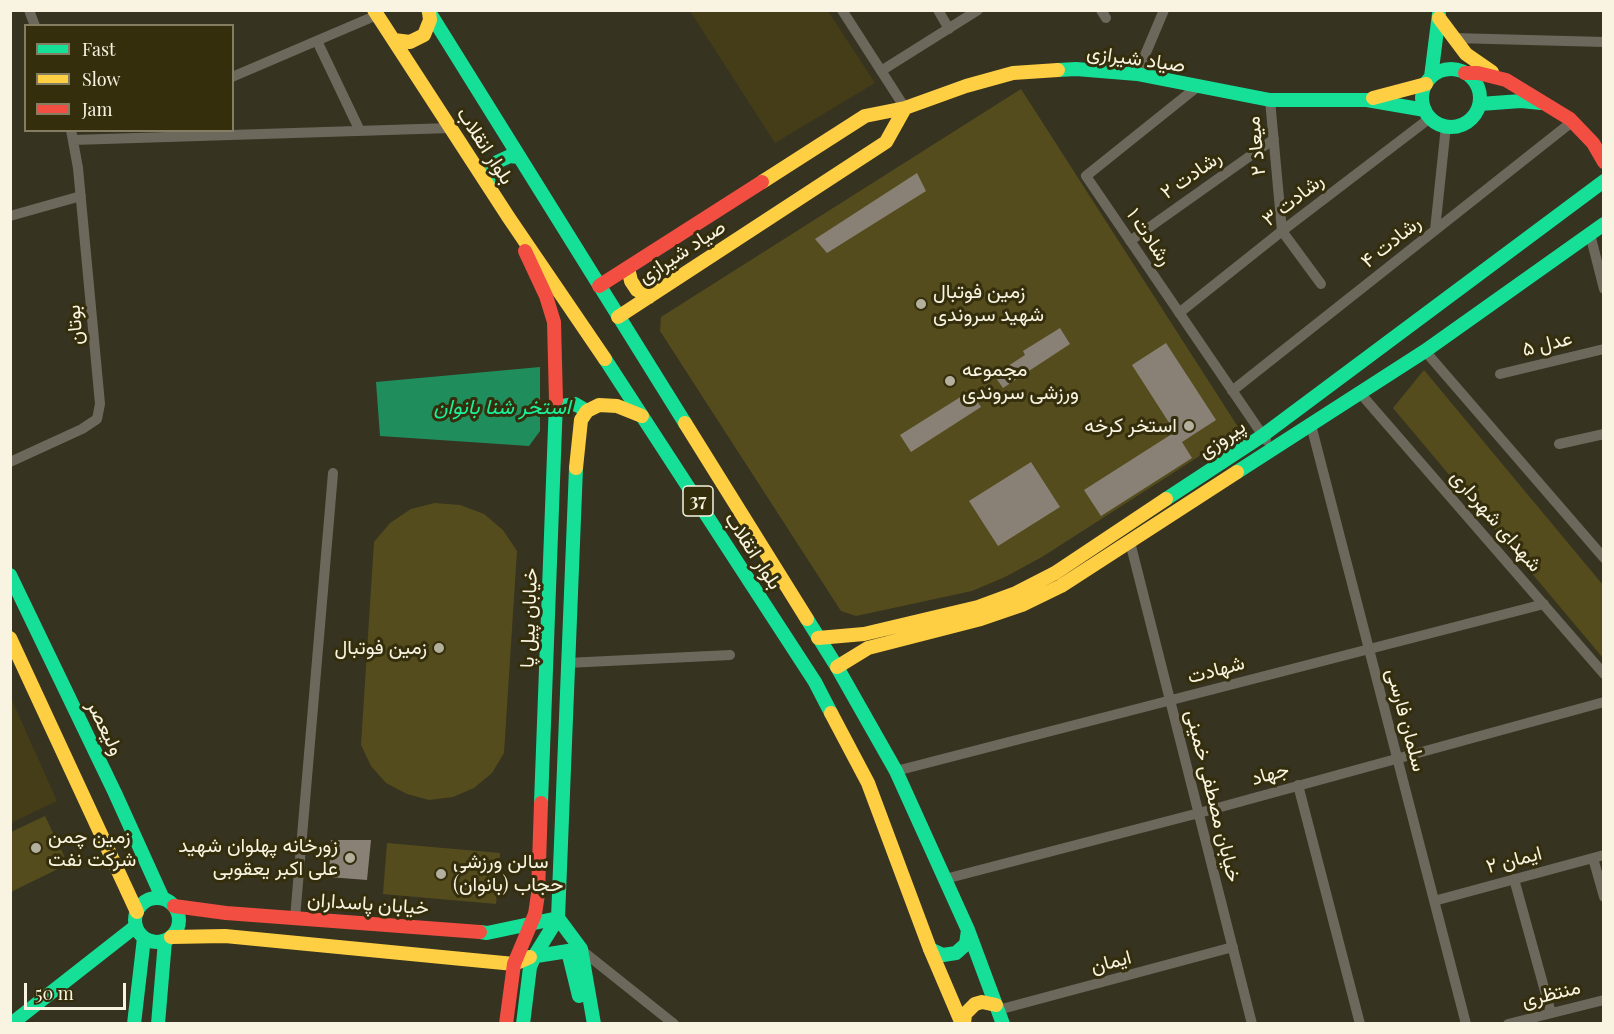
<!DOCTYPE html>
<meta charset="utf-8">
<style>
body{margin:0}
#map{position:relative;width:1614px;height:1034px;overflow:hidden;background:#363321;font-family:"Playfair Display",serif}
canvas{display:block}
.frame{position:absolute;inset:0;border:12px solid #f8f4e1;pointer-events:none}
.legend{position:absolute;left:24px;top:24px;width:210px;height:108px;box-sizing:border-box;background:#352e0d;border:2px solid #837d62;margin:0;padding:8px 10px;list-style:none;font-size:18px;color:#f8f4e1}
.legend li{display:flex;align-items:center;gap:12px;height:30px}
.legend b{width:30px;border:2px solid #837d62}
.scale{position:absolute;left:24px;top:983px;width:102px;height:27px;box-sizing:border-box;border:3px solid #f8f4e1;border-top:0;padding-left:8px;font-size:18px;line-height:21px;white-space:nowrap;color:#f8f4e1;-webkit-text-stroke:4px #352e0d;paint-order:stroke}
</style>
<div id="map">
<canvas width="1614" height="1034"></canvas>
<div class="frame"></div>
<ul class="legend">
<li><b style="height:8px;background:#16e098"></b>Fast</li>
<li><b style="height:8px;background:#ffcf43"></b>Slow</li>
<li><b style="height:8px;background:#f24e42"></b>Jam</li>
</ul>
<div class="scale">50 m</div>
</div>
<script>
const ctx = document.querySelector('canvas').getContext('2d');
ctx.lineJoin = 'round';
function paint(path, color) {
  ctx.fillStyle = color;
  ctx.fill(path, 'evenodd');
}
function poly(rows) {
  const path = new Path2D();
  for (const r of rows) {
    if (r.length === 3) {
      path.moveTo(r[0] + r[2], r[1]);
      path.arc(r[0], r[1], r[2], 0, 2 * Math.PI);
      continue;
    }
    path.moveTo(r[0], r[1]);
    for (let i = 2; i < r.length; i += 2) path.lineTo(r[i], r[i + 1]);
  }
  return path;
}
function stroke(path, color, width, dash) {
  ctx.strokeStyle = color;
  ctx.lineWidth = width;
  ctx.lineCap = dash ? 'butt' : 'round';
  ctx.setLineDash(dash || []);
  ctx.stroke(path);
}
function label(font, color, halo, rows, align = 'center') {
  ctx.font = font + ' "Playfair Display",Vazirmatn,serif';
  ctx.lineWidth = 6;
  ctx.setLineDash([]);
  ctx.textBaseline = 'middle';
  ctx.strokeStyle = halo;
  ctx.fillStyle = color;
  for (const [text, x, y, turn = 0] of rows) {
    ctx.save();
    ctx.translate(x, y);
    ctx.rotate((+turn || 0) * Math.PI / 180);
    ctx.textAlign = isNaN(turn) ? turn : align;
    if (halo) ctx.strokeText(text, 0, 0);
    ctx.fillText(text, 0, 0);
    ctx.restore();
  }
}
paint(poly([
 [691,11,828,11,875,83,775,143,690,11],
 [11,698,57,801,11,823,10,823]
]), '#453d17');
paint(poly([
 [1021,89,1240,430,1042,557,1005,577,972,591,856,616,841,611,660,331,661,317],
 [1424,370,1603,585,1603,658,1393,408],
 [435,503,460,505,484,514,503,530,517,551,504,753,492,773,474,788,453,797,429,800,407,794,386,783,371,766,361,745,374,542,390,523,411,509],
 [45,816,68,864,11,892,11,832],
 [387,843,500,853,496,904,383,894]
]), '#554c1d');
paint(poly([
 [540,367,540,431,529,446,380,436,376,382]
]), '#208e5c');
paint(poly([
 [917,173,926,191,827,253,815,239],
 [1060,328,1070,344,1003,388,994,375,1025,355,1023,351],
 [1166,343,1216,420,1182,442,1192,458,1101,516,1084,490,1175,432,1132,365],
 [970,391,981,407,911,452,900,435],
 [1031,462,1060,507,998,546,969,501],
 [331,840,371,840,367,880,329,877]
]), '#8a8176');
stroke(poly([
 [29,10,35,26],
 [842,10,905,108],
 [938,10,949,29],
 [1101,10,1106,18],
 [1453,38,1604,42],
 [317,41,360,131],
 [881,71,978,10],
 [1137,74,1164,10],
 [232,77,377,15],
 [1197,87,1086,176,1266,440],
 [1270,100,1282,231,1321,284],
 [73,140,451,128],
 [10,216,81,196],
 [1435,230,1446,126],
 [1590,234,1604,289],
 [1130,241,1274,139],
 [1179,313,1282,231,1430,118],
 [1425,351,1604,558],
 [1500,374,1604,349],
 [1232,391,1573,121],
 [1360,393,1604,674],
 [1311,425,1466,1024],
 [1559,444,1604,434],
 [10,462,82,429,97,419,100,404,78,168,71,130],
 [1130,542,1252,1024],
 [567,663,730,655],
 [896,771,1544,604],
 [1298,785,1360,1024],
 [1593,858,1604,897],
 [945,879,1199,813,1604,702],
 [1514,879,1551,1013],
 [1434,901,1604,855],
 [295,918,333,473],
 [580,949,674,1024],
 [998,1010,1233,947],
 [1508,1024,1604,1000]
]), '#6c695c', 10);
stroke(poly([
 [428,10,685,423],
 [1451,98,29],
 [1058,70,1076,69,1137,74,1270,100,1367,100,1425,110],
 [1431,77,1439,14],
 [1480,104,1521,101,1541,103],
 [489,186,488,178,495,163,510,156,518,157],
 [605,359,815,682,831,713],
 [556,410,562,406,575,404,587,411],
 [1237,472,1425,351,1604,224],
 [1166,499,1262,436,1604,181],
 [10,575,115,793,163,899],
 [807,619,837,667,896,771,968,930,1003,1024],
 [541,803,556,401],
 [157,920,22],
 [480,932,487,933,558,918,581,949,594,1024],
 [930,949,943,955,956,953,966,944,968,930],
 [530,957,568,951,579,996],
 [11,1024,136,926],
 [134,1024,144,938],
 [158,1024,165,941],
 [523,1024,530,967,535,955,558,918,576,468]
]), '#16e098', 14);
stroke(poly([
 [374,10,509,218,605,359],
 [1439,18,1466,54,1492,72],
 [394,40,410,42,424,35,430,20,429,12],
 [1373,98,1426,84],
 [762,182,865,116,905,108,966,86,1013,73,1058,70],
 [628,268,631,281,637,290,649,297],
 [618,317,886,142,905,108],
 [685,423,807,619],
 [576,468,581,420,587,411,599,405,617,406,642,416],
 [10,638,137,912],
 [818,638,864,634,978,607,1016,593,1055,573,1166,499],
 [837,667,868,648,981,619,1022,605,1061,586,1237,472],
 [831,713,868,783,930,949,962,1024],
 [171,937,225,936,514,964,530,957],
 [964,1024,965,1014,975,1004,982,1002,996,1005]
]), '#ffcf43', 14);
stroke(poly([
 [1465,73,1478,73,1506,80,1570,119,1593,143,1604,162],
 [525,251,546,296,554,322,556,401],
 [599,286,762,182],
 [174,906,226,913,480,932],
 [506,1024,514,964,535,914,538,894,541,803]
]), '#f24e42', 14);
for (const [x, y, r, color] of [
 [921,304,6,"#b4b09e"],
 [950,381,6,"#b4b09e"],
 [1189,426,6,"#b4b09e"],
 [439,648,6,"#b4b09e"],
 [36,848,6,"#b4b09e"],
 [350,858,6,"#b4b09e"],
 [441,874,6,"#b4b09e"]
]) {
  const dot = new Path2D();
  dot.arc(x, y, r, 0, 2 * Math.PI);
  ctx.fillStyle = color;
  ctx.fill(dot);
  stroke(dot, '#352e0d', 2);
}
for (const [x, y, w] of [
 [698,501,30]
]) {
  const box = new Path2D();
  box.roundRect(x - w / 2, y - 15, w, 30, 4.5);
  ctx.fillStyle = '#352e0d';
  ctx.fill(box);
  stroke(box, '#f8f4e1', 1.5);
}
label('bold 18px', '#f8f4e1', null, [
 ["37",698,501]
]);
label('20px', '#f8f4e1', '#352e0d', [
 ["صیاد شیرازی",1136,59,8],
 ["بلوار انقلاب",485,146,57],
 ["میعاد ۲",1256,146,-96],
 ["رشادت ۲",1191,175,-35],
 ["رشادت ۳",1293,200,-38],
 ["رشادت ۱",1149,237,56],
 ["رشادت ۴",1391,242,-39],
 ["صیاد شیرازی",682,252,-33],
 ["بوتان",75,325,-95],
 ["عدل ۵",1547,344,-14],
 ["پیروزی",1222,439,-34],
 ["شهدای شهرداری",1496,521,49],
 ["بلوار انقلاب",753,551,57],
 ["خیابان پیل پا",529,618,-88],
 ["شهادت",1216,670,-15],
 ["سلمان فارسی",1406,720,75],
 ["ولیعصر",105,728,64],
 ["جهاد",1270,774,-16],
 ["خیابان مصطفی خمینی",1213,796,76],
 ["ایمان ۲",1514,860,-15],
 ["خیابان پاسداران",368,904,4],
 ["ایمان",1111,962,-15],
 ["منتظری",1551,994,-14]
]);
label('20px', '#f8f4e1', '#352e0d', [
 ["زمین فوتبال",933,292],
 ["شهید سروندی",933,315],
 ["مجموعه",962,370],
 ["ورزشی سروندی",962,393],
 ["استخر کرخه",1177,426,"right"],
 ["زمین فوتبال",427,648,"right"],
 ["زمین چمن",48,837],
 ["شرکت نفت",48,860],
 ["زورخانه پهلوان شهید",338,846,"right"],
 ["علی اکبر یعقوبی",338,869,"right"],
 ["سالن ورزشی",453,862],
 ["حجاب (بانوان)",453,885]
], 'left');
label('italic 21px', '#19f19c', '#352e0d', [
 ["استخر شنا بانوان",502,407]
]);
</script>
